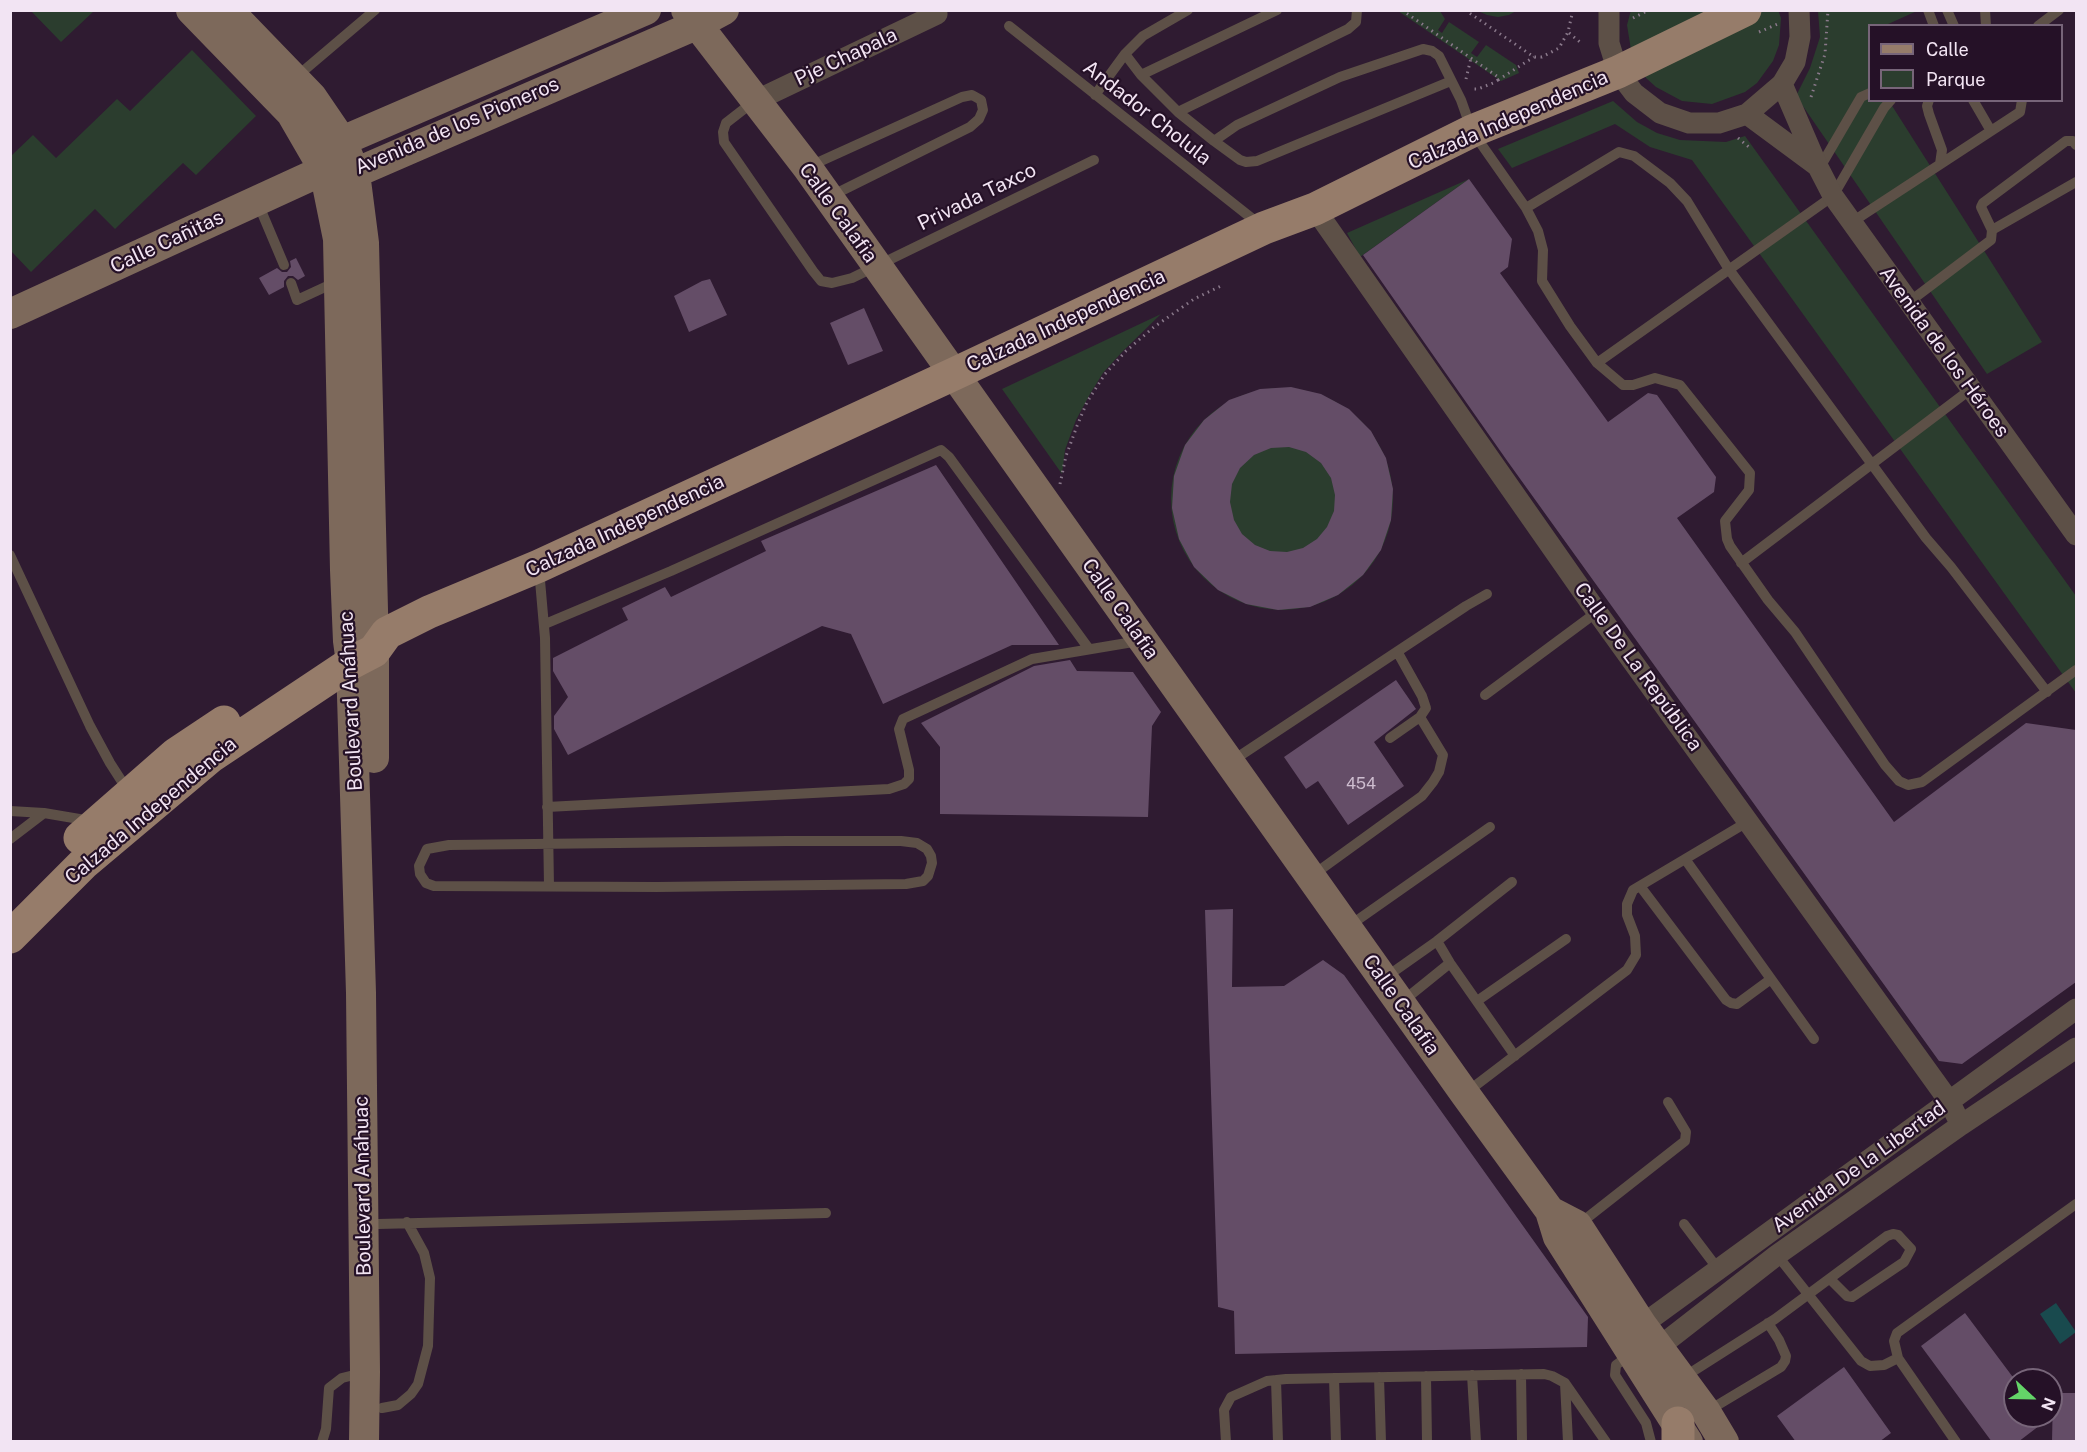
<!DOCTYPE html>
<meta charset="utf-8">
<style>
body{margin:0}
#map{position:relative;width:2087px;height:1452px;overflow:hidden;background:#2f1b31;font-family:"Public Sans",sans-serif}
canvas{display:block}
.frame{position:absolute;inset:0;border:12px solid #f2e4f3;pointer-events:none}
.legend{position:absolute;left:1868px;top:24px;width:195px;height:78px;box-sizing:border-box;background:#251127;border:2px solid #776579;margin:0;padding:8px 10px;list-style:none;font-size:18px;color:#f2e4f3}
.legend li{display:flex;align-items:center;gap:12px;height:30px}
.legend b{width:30px;border:2px solid #776579}
.north{position:absolute;left:2003px;top:1368px;width:60px;height:60px;box-sizing:border-box;background:#251127;border:2px solid #776579;border-radius:50%;rotate:112deg;font-size:16px;font-weight:700;line-height:24px;text-align:center;color:#f2e4f3}
.north::after{content:'';display:block;margin:auto;width:21px;height:27px;background:#64d468;clip-path:polygon(50% 0,100% 100%,50% 72%,0 100%)}
</style>
<div id="map">
<canvas width="2087" height="1452"></canvas>
<div class="frame"></div>
<ul class="legend">
<li><b style="height:8px;background:#967c6a"></b>Calle</li>
<li><b style="height:16px;background:#2b3d2e"></b>Parque</li>
</ul>
<div class="north">N</div>
</div>
<script>
const ctx = document.querySelector('canvas').getContext('2d');
ctx.lineJoin = 'round';
function paint(path, color) {
  ctx.fillStyle = color;
  ctx.fill(path, 'evenodd');
}
function poly(rows) {
  const path = new Path2D();
  for (const r of rows) {
    if (r.length === 3) {
      path.moveTo(r[0] + r[2], r[1]);
      path.arc(r[0], r[1], r[2], 0, 2 * Math.PI);
      continue;
    }
    path.moveTo(r[0], r[1]);
    for (let i = 2; i < r.length; i += 2) path.lineTo(r[i], r[i + 1]);
  }
  return path;
}
function stroke(path, color, width, dash) {
  ctx.strokeStyle = color;
  ctx.lineWidth = width;
  ctx.lineCap = dash ? 'butt' : 'round';
  ctx.setLineDash(dash || []);
  ctx.stroke(path);
}
function label(font, color, halo, rows, align = 'center') {
  ctx.font = font + ' "Public Sans",sans-serif';
  ctx.lineWidth = 4.5;
  ctx.setLineDash([]);
  ctx.textBaseline = 'middle';
  ctx.strokeStyle = halo;
  ctx.fillStyle = color;
  for (const [text, x, y, turn = 0] of rows) {
    ctx.save();
    ctx.translate(x, y);
    ctx.rotate((+turn || 0) * Math.PI / 180);
    ctx.textAlign = isNaN(turn) ? turn : align;
    if (halo) ctx.strokeText(text, 0, 0);
    ctx.fillText(text, 0, 0);
    ctx.restore();
  }
}
paint(poly([
 [1631,10,1778,10,1781,18,1779,45,1773,61,1757,83,1745,92,1712,104,1682,101,1656,87,1646,78,1632,56,1627,25],
 [31,11,94,11,61,42],
 [1398,11,1440,11,1445,19,1438,30,1442,33,1449,22,1479,42,1471,53,1477,57,1486,45,1516,65,1519,73,1501,81],
 [1478,11,1516,11,1509,15,1498,17,1487,15],
 [1818,11,1917,11,1886,25,1870,26,1870,100,1889,101,2042,342,1987,374,1796,96,1810,68,1820,37],
 [192,50,256,116,196,175,183,163,115,229,95,209,31,272,11,251,11,156,33,135,56,158,117,99,130,111],
 [1613,101,1637,122,1657,133,1680,140,1726,142,1745,136,2076,596,2076,693,1692,160,1650,147,1615,124,1512,168,1498,149],
 [1469,179,1360,257,1347,233],
 [1161,314,1122,352,1103,373,1090,394,1076,420,1065,450,1062,474,1002,389],
 [1282,499,111]
]), '#2b3d2e');
paint(poly([
 [2056,1303,2076,1332,2060,1344,2040,1314]
]), '#194a4e');
paint(poly([
 [1469,179,1512,239,1508,267,1500,273,1608,422,1648,393,1657,395,1716,477,1714,492,1677,518,1894,822,2026,723,2076,730,2076,982,1962,1064,1939,1061,1508,462,1363,255],
 [296,258,305,276,298,280,293,276,288,276,284,281,284,287,269,295,259,278,277,268,282,272,287,272,291,267,290,261],
 [710,279,727,315,689,332,674,296,702,281],
 [864,308,883,351,848,365,830,323],
 [1291,387,1321,394,1349,409,1371,431,1386,458,1393,489,1391,520,1381,550,1363,575,1338,595,1310,607,1278,610,1246,604,1218,590,1194,567,1179,539,1172,508,1174,476,1185,445,1204,420,1229,400,1260,389],
 [1289,447,1306,452,1321,463,1331,478,1335,495,1334,511,1327,527,1317,539,1303,548,1287,552,1270,551,1255,545,1242,534,1234,520,1230,502,1232,484,1240,468,1254,455,1271,448],
 [936,465,1059,645,1012,645,883,704,851,634,822,626,568,755,554,729,554,716,568,697,553,671,553,658,628,620,622,608,665,587,671,597,766,551,761,541],
 [1070,660,1077,671,1133,672,1161,712,1152,726,1148,817,940,814,940,747,921,723,1034,666],
 [1396,680,1416,709,1374,742,1404,786,1348,825,1318,781,1306,789,1284,757],
 [1233,909,1232,987,1284,986,1323,960,1344,975,1588,1317,1587,1347,1235,1354,1234,1311,1218,1307,1205,910],
 [1965,1313,2015,1380,2015,1416,2052,1416,2018,1442,1992,1442,1921,1346],
 [1844,1367,1891,1433,1879,1442,1796,1442,1777,1416],
 [2053,1393,2076,1393,2076,1442,2052,1442]
]), '#644d67');
stroke(poly([
 [1402,10,1498,77,1498,80,1493,83,1478,89,1472,89],
 [1465,10,1534,57,1542,57,1559,48,1568,32],
 [1573,10,1568,32,1581,43],
 [1633,18,1649,10],
 [1759,32,1780,23],
 [1466,79,1471,58],
 [1498,80,1534,57],
 [1811,97,1825,54,1828,10],
 [1738,138,1750,148],
 [1060,484,1066,456,1077,426,1087,402,1105,374,1126,351,1154,327,1194,299,1221,286]
]), '#8a798b', 3, [1.5, 4.5]);
stroke(poly([
 [1928,10,1934,26],
 [1947,10,1954,26],
 [1985,10,1986,26],
 [1009,26,1259,224],
 [2038,26,2059,10],
 [1125,54,1141,75,1178,112,1348,29,1356,22,1357,10],
 [1141,75,1277,10],
 [295,78,375,10],
 [1451,81,1257,161,1246,162,1240,160,1214,141,1237,125,1340,77,1423,49,1432,51,1439,56,1461,100,1472,131,1526,208,1538,231,1543,250,1542,281,1570,326,1597,363,1623,385,1633,385,1655,378,1680,385,1750,473,1749,490,1725,521,1727,539,1730,546,1768,600,1795,632,1885,765,1899,781,1908,785,1922,782,2076,670],
 [1095,95,1125,54,1143,36,1188,10],
 [1929,100,1927,106,1929,114,1942,150,1940,164],
 [1973,100,1991,131],
 [753,102,726,123,723,132,724,142,813,271,821,281,832,283,852,278,1094,160],
 [1178,112,1214,141],
 [810,166,962,97,972,95,981,100,983,110,979,119,970,127,831,196],
 [1819,169,1861,97,1870,93],
 [257,201,284,265],
 [1526,208,1619,152,1634,156,1670,183,1687,201,1728,268,1926,538,1951,567,2047,692],
 [1852,222,2020,112,2022,100],
 [1992,230,2076,182],
 [291,283,297,300,336,282],
 [1909,302,1991,240,1992,230,1981,207,1983,203,2066,141,2073,141,2076,145],
 [1597,363,1833,196,1884,108,1891,100],
 [10,555,90,726,110,763,128,791],
 [1741,563,1971,389],
 [539,569,545,638,549,886],
 [545,624,671,571,941,450,949,457,1089,649],
 [1485,695,1597,612],
 [1390,738,1420,717,1426,708,1422,696,1398,653],
 [1232,761,1466,606,1487,594],
 [547,807,889,789,904,784,909,779,909,770,899,729,903,719,1032,659,1139,641],
 [10,811,44,813,91,821],
 [10,839,44,813],
 [787,841,901,841,917,843,927,849,931,856,932,863,928,876,923,881,906,884,657,887,434,886,426,883,420,874,419,866,427,849,449,845,787,841],
 [1685,859,1814,1039],
 [1313,875,1422,796,1433,782,1439,772,1443,755,1420,717],
 [1640,886,1726,1000,1731,1003,1737,1004,1771,979],
 [1349,926,1490,827],
 [1437,941,1512,882],
 [1386,977,1437,941,1450,963,1515,1056],
 [1403,1001,1450,963],
 [1477,1001,1566,939],
 [1467,1092,1627,970,1636,955,1635,936,1627,915,1627,904,1633,890,1749,821],
 [378,1224,826,1213],
 [1684,1224,1718,1269],
 [1578,1225,1685,1141,1686,1132,1668,1102],
 [1777,1255,1861,1361,1870,1366,1884,1365,1898,1358],
 [1630,1355,1616,1365,1615,1375,1646,1423,1651,1442],
 [1521,1374,1522,1442],
 [1472,1375,1476,1442],
 [1426,1376,1427,1442],
 [1379,1377,1381,1442],
 [1684,1377,1775,1319,1887,1236,1893,1234,1898,1235,1911,1249,1904,1262,1852,1297,1847,1296,1830,1279],
 [1334,1378,1336,1442],
 [1276,1380,1278,1442],
 [1565,1383,1568,1442],
 [382,1408,398,1405,411,1394,418,1384,428,1346,430,1278,424,1253,407,1222],
 [1706,1412,1781,1367,1785,1361,1786,1356,1779,1340,1768,1323],
 [322,1442,326,1429,329,1388,342,1378,362,1373],
 [1226,1442,1224,1410,1231,1397,1267,1381,1286,1379,1544,1374,1552,1376,1565,1383,1606,1442],
 [1956,1442,1898,1358,1894,1341,1897,1333,2076,1204]
]), '#5d5047', 10);
stroke(poly([
 [1609,10,1609,43,1618,72,1634,93,1660,113,1689,123,1719,123,1747,114,1782,84,1795,62,1800,37,1799,10],
 [1782,84,1817,165,1833,196,2076,535],
 [755,101,937,14],
 [1747,114,1816,165],
 [1315,209,1597,612,1949,1101,1961,1125],
 [1642,1325,2076,1009],
 [1659,1347,1777,1255,1961,1125,2076,1048]
]), '#5d5047', 21);
stroke(poly([
 [191,10,291,113,324,170,338,239,345,570,348,641,351,663,361,993,365,1372,364,1442],
 [228,10,312,97,342,141,355,173,364,243,374,651,374,758],
 [686,10,807,167,1465,1094,1550,1211,1558,1237,1688,1442],
 [332,157,342,141,646,10],
 [336,171,355,173,696,25,724,10],
 [10,314,324,170],
 [1550,1211,1577,1225,1642,1325,1706,1412,1724,1442]
]), '#7d695b', 30);
stroke(poly([
 [80,838,176,754,224,722],
 [10,937,84,863,210,757,351,663,374,651,387,633,429,612,539,566,954,374,1264,228,1315,209,1472,131,1618,72,1745,10],
 [1678,1423,1678,1442]
]), '#967c6a', 33);
label('16px', '#cebed0', null, [
 ["454",1361,784]
]);
label('20px', '#f2e4f3', '#251127', [
 ["Pje Chapala",846,57,-25],
 ["Andador Cholula",1147,113,38],
 ["Calzada Independencia",1508,120,-24],
 ["Avenida de los Pioneros",457,126,-23],
 ["Privada Taxco",977,197,-26],
 ["Calle Calafia",838,213,54],
 ["Calle Cañitas",167,242,-25],
 ["Calzada Independencia",1066,321,-25],
 ["Avenida de los Héroes",1944,352,54],
 ["Calzada Independencia",625,526,-25],
 ["Calle Calafia",1120,609,55],
 ["Calle De La República",1638,667,54],
 ["Boulevard Anáhuac",351,701,-93],
 ["Calzada Independencia",151,811,-40],
 ["Calle Calafia",1401,1005,55],
 ["Avenida De la Libertad",1859,1167,-36],
 ["Boulevard Anáhuac",363,1186,-91]
]);
</script>
